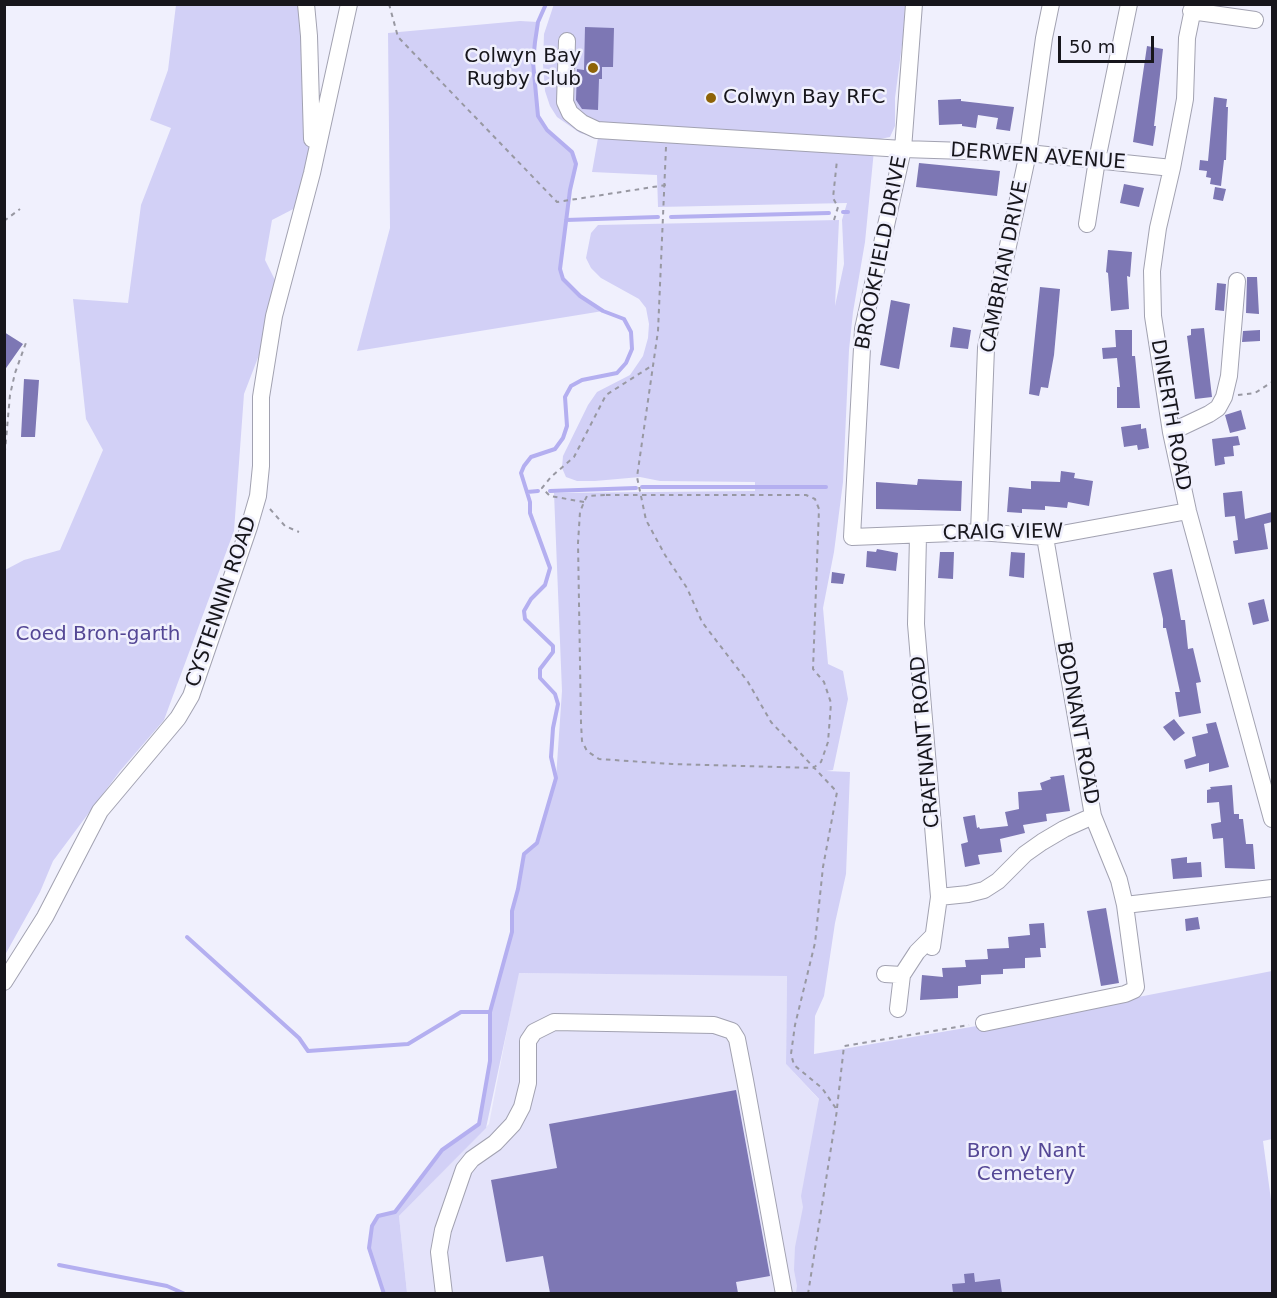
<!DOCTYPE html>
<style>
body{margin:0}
#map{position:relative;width:1277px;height:1298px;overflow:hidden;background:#f0f0fd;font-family:"DejaVu Sans",sans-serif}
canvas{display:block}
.frame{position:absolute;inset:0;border:6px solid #17161c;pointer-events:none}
.scale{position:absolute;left:1058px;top:36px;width:96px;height:27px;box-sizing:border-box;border:3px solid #17161c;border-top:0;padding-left:8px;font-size:18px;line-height:21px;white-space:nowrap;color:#17161c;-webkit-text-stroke:4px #f0f0fd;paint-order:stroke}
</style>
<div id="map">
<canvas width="1277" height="1298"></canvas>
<div class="frame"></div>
<div class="scale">50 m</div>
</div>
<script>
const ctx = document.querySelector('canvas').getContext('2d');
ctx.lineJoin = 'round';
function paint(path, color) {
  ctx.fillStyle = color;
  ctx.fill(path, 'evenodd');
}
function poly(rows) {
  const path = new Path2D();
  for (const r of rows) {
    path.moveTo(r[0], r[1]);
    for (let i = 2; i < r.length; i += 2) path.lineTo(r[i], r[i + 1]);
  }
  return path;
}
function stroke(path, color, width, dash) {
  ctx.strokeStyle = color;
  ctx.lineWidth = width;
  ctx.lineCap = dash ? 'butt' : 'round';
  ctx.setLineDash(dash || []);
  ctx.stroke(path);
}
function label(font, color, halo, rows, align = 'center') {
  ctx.font = font + ' "DejaVu Sans",sans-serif';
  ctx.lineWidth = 5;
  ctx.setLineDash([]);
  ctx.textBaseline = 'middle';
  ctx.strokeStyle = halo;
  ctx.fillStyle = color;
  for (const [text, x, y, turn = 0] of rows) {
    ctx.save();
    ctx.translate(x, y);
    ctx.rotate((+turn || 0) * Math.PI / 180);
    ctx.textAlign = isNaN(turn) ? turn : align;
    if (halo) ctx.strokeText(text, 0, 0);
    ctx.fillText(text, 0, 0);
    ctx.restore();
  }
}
paint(poly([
 [518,973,787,975,786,1064,825,1106,804,1293,407,1293,399,1216,489,1124]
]), '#e4e3fa');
paint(poly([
 [554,4,905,5,903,37,895,98,895,126,890,137,875,140,865,242,853,312,849,350,843,482,834,552,823,608,828,664,843,671,848,699,833,770,826,771,850,772,846,874,835,923,824,996,815,1016,814,1054,1087,1007,1272,971,1272,1139,1263,1141,1272,1207,1272,1293,796,1293,797,1286,794,1270,795,1247,803,1207,801,1196,819,1099,786,1064,787,976,519,973,486,1128,399,1216,407,1293,384,1293,370,1250,372,1226,378,1216,395,1212,442,1150,479,1124,490,1061,490,1012,512,932,512,911,518,889,524,854,537,843,556,778,562,691,554,493,755,491,755,482,660,481,640,477,595,481,577,481,566,477,562,468,563,456,588,405,597,392,630,375,643,356,648,338,649,324,646,308,639,299,601,278,591,268,586,258,591,233,598,225,839,220,835,306,844,264,842,220,847,203,658,207,657,175,592,172,598,138,580,133,557,117,550,106,545,91,543,64,544,34],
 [176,5,305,5,312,173,303,204,272,220,265,260,280,290,274,316,244,394,234,531,164,720,120,771,53,861,40,892,5,955,5,570,24,560,60,550,103,450,86,419,73,299,128,303,141,205,171,128,150,120,168,70],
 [520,21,538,22,533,62,538,116,547,130,572,152,576,164,570,190,560,269,563,279,580,296,603,311,357,351,390,228,388,33]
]), '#d2d0f6');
stroke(poly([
 [843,212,848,212],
 [671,217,829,213],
 [566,220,658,217],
 [642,487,826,487],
 [550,491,636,488],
 [527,492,538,491],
 [187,937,299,1038,308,1051,408,1044,461,1012,490,1012],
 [59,1265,167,1286,185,1294],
 [384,1294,369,1248,372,1226,378,1216,395,1212,442,1150,479,1124,490,1061,490,1012,512,932,512,911,518,889,524,854,537,843,556,778,551,757,553,728,558,704,555,694,540,678,540,669,553,652,553,646,525,619,524,611,531,599,545,585,550,568,530,513,530,502,521,473,524,466,531,457,555,449,563,438,567,426,565,397,571,386,582,380,617,373,626,363,632,349,631,332,624,319,603,311,580,296,563,279,560,269,570,190,576,164,572,152,547,130,538,116,533,62,535,42,538,22,546,4]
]), '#b4aff0', 4);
paint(poly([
 [585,27,614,28,613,67,602,67,602,79,599,79,598,110,582,109,576,100,577,69,584,70],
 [1147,46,1163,49,1154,126,1156,126,1153,146,1133,142],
 [1214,97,1227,99,1226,107,1228,107,1226,160,1224,160,1221,186,1210,184,1211,178,1206,177,1207,171,1199,170,1200,160,1208,161],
 [961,99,961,101,1014,107,1010,131,996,129,998,118,978,115,976,128,962,126,962,124,939,125,938,100],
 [919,163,1000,171,997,196,916,187],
 [1124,184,1144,188,1139,207,1120,203],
 [1215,187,1226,189,1223,201,1213,199],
 [1108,250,1132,252,1130,277,1127,276,1129,309,1111,311,1108,273,1106,272],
 [1247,277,1257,277,1259,314,1246,313],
 [1217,283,1226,284,1224,311,1215,310],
 [1040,287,1060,289,1054,355,1048,388,1041,387,1039,396,1029,394],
 [891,300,910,304,899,369,880,365],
 [953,327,971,330,968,349,950,347],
 [1204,328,1212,397,1195,399,1187,336,1191,335,1191,329],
 [1115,330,1132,330,1132,356,1135,356,1140,408,1117,408,1117,387,1120,387,1117,358,1103,359,1102,348,1116,347],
 [1260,330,1260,341,1242,342,1243,331],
 [4,332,23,344,4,371],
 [24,379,39,380,35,437,21,437],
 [1241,410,1246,429,1230,433,1225,415],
 [1141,424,1141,429,1146,428,1149,448,1138,450,1137,445,1124,447,1121,427],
 [1238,436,1240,445,1233,446,1234,456,1224,457,1225,464,1215,466,1212,439],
 [1061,471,1075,473,1074,478,1093,481,1089,506,1068,502,1067,508,1045,506,1045,510,1022,509,1022,513,1007,512,1009,487,1031,489,1031,481,1060,482],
 [918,479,962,481,961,511,876,509,876,482,917,485],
 [1242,491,1245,519,1272,512,1272,522,1264,524,1268,549,1235,554,1233,541,1238,540,1235,516,1225,517,1223,493],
 [877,549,898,553,896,571,866,567,867,551,876,552],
 [940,552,954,552,953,579,938,578],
 [1011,552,1025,553,1024,578,1009,576],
 [1172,569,1181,620,1185,620,1188,649,1193,648,1201,682,1196,683,1201,713,1179,717,1175,692,1180,692,1166,628,1163,628,1163,619,1153,573],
 [832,572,845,574,843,584,831,583],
 [1264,599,1269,621,1253,625,1248,603],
 [1174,719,1185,733,1174,741,1163,727],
 [1216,722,1229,767,1209,772,1209,763,1186,769,1184,760,1196,756,1192,737,1208,733,1206,724],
 [1064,775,1070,811,1046,814,1047,821,1023,825,1025,833,1000,839,1002,852,978,855,980,864,965,867,961,844,968,842,963,817,975,815,977,828,979,827,980,829,1008,826,1005,812,1019,809,1018,792,1042,790,1040,783,1051,779,1050,777],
 [1232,785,1234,814,1239,814,1239,819,1243,819,1246,844,1253,844,1255,869,1225,868,1223,838,1213,839,1211,824,1221,822,1219,802,1207,803,1207,790,1211,789,1210,787],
 [1187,857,1187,863,1201,862,1202,877,1173,879,1171,859],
 [1106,908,1119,983,1101,986,1087,911],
 [1198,917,1200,929,1186,931,1185,919],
 [1044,923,1046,948,1040,948,1041,957,1025,958,1025,968,1003,969,1003,974,981,975,981,984,958,986,958,998,920,1000,922,975,943,977,942,968,966,967,965,960,988,959,987,949,1009,948,1008,937,1030,935,1029,924],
 [736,1090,770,1276,736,1282,738,1293,550,1293,543,1256,506,1262,491,1180,557,1168,549,1124],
 [974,1273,975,1282,1000,1279,1002,1293,953,1293,952,1284,965,1283,964,1274]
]), '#7d77b4');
const minor = poly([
 [306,4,309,36,312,139],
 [914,4,903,149,863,329,852,537,979,532,1045,537,1188,511],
 [1194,4,1187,38,1185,99,1172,168,1158,228,1152,271,1153,316,1171,432,1188,511,1272,819],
 [1191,11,1255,20],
 [567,41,565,102,570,113,582,123,597,130,903,149,1028,153,1172,168],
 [1087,224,1097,160,1129,4],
 [1171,432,1209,414,1218,408,1224,397,1229,376,1237,281],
 [979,532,986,348,1028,153,1044,38,1051,4],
 [918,536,916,624,939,897,932,947],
 [939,897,968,894,984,890,998,881,1025,854,1042,842,1064,829,1093,816],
 [1125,905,1272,888],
 [885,974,902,975,917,952,932,937],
 [4,982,45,917,100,811,178,718,191,696,249,527,258,496,261,466,261,397,274,316,312,173,349,4],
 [898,1009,902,975],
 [984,1023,1125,994,1134,990,1136,987,1125,905,1119,880,1093,816,1045,537],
 [444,1294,439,1252,443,1230,464,1169,472,1159,495,1143,513,1124,522,1107,528,1083,528,1041,534,1032,554,1022,714,1025,732,1031,737,1039,745,1080,784,1294]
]);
stroke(minor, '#a2a2b1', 18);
stroke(poly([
 [389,4,398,37,557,202,666,185],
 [666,147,658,331,637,477,646,520,665,555,687,588,702,622,748,682,771,722,837,792,823,867,815,943,795,1025,791,1054,794,1065,822,1088,837,1110,808,1294],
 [834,220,838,207,833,198,837,160],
 [4,221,20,209],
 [1238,395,1255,393,1272,382],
 [4,462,10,395,15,373,27,340],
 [606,495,806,495,815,499,819,509,813,669,824,682,831,703,828,742,821,762,813,768,672,764,599,759,587,751,582,741,581,723,578,543,580,512,584,502,587,496,606,495],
 [584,502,550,496,542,488,551,477,574,457,606,395,653,365],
 [270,509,285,526,299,532],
 [837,1108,844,1046,969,1025]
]), '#9898a2', 2, [4.5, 4.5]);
stroke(minor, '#fff', 16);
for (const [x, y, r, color] of [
 [593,68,6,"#8e6308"],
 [711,98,6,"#8e6308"]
]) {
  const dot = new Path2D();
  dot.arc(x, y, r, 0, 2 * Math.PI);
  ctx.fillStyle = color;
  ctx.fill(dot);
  stroke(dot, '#f0f0fd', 2);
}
label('20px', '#17161c', '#f0f0fd', [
 ["Colwyn Bay",581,57],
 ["Rugby Club",581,80],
 ["Colwyn Bay RFC",723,98,"left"]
], 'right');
label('20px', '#17161c', '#f0f0fd', [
 ["DERWEN AVENUE",1038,157,4],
 ["BROOKFIELD DRIVE",882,253,-79],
 ["CAMBRIAN DRIVE",1005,267,-79],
 ["DINERTH ROAD",1170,415,80],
 ["CRAIG VIEW",1003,533,-1],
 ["CYSTENNIN ROAD",222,602,-71],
 ["BODNANT ROAD",1077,723,80],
 ["CRAFNANT ROAD",926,742,-95]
]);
label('20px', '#544795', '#f0f0fd', [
 ["Coed Bron-garth",98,635],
 ["Bron y Nant",1026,1152],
 ["Cemetery",1026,1175]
]);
</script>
